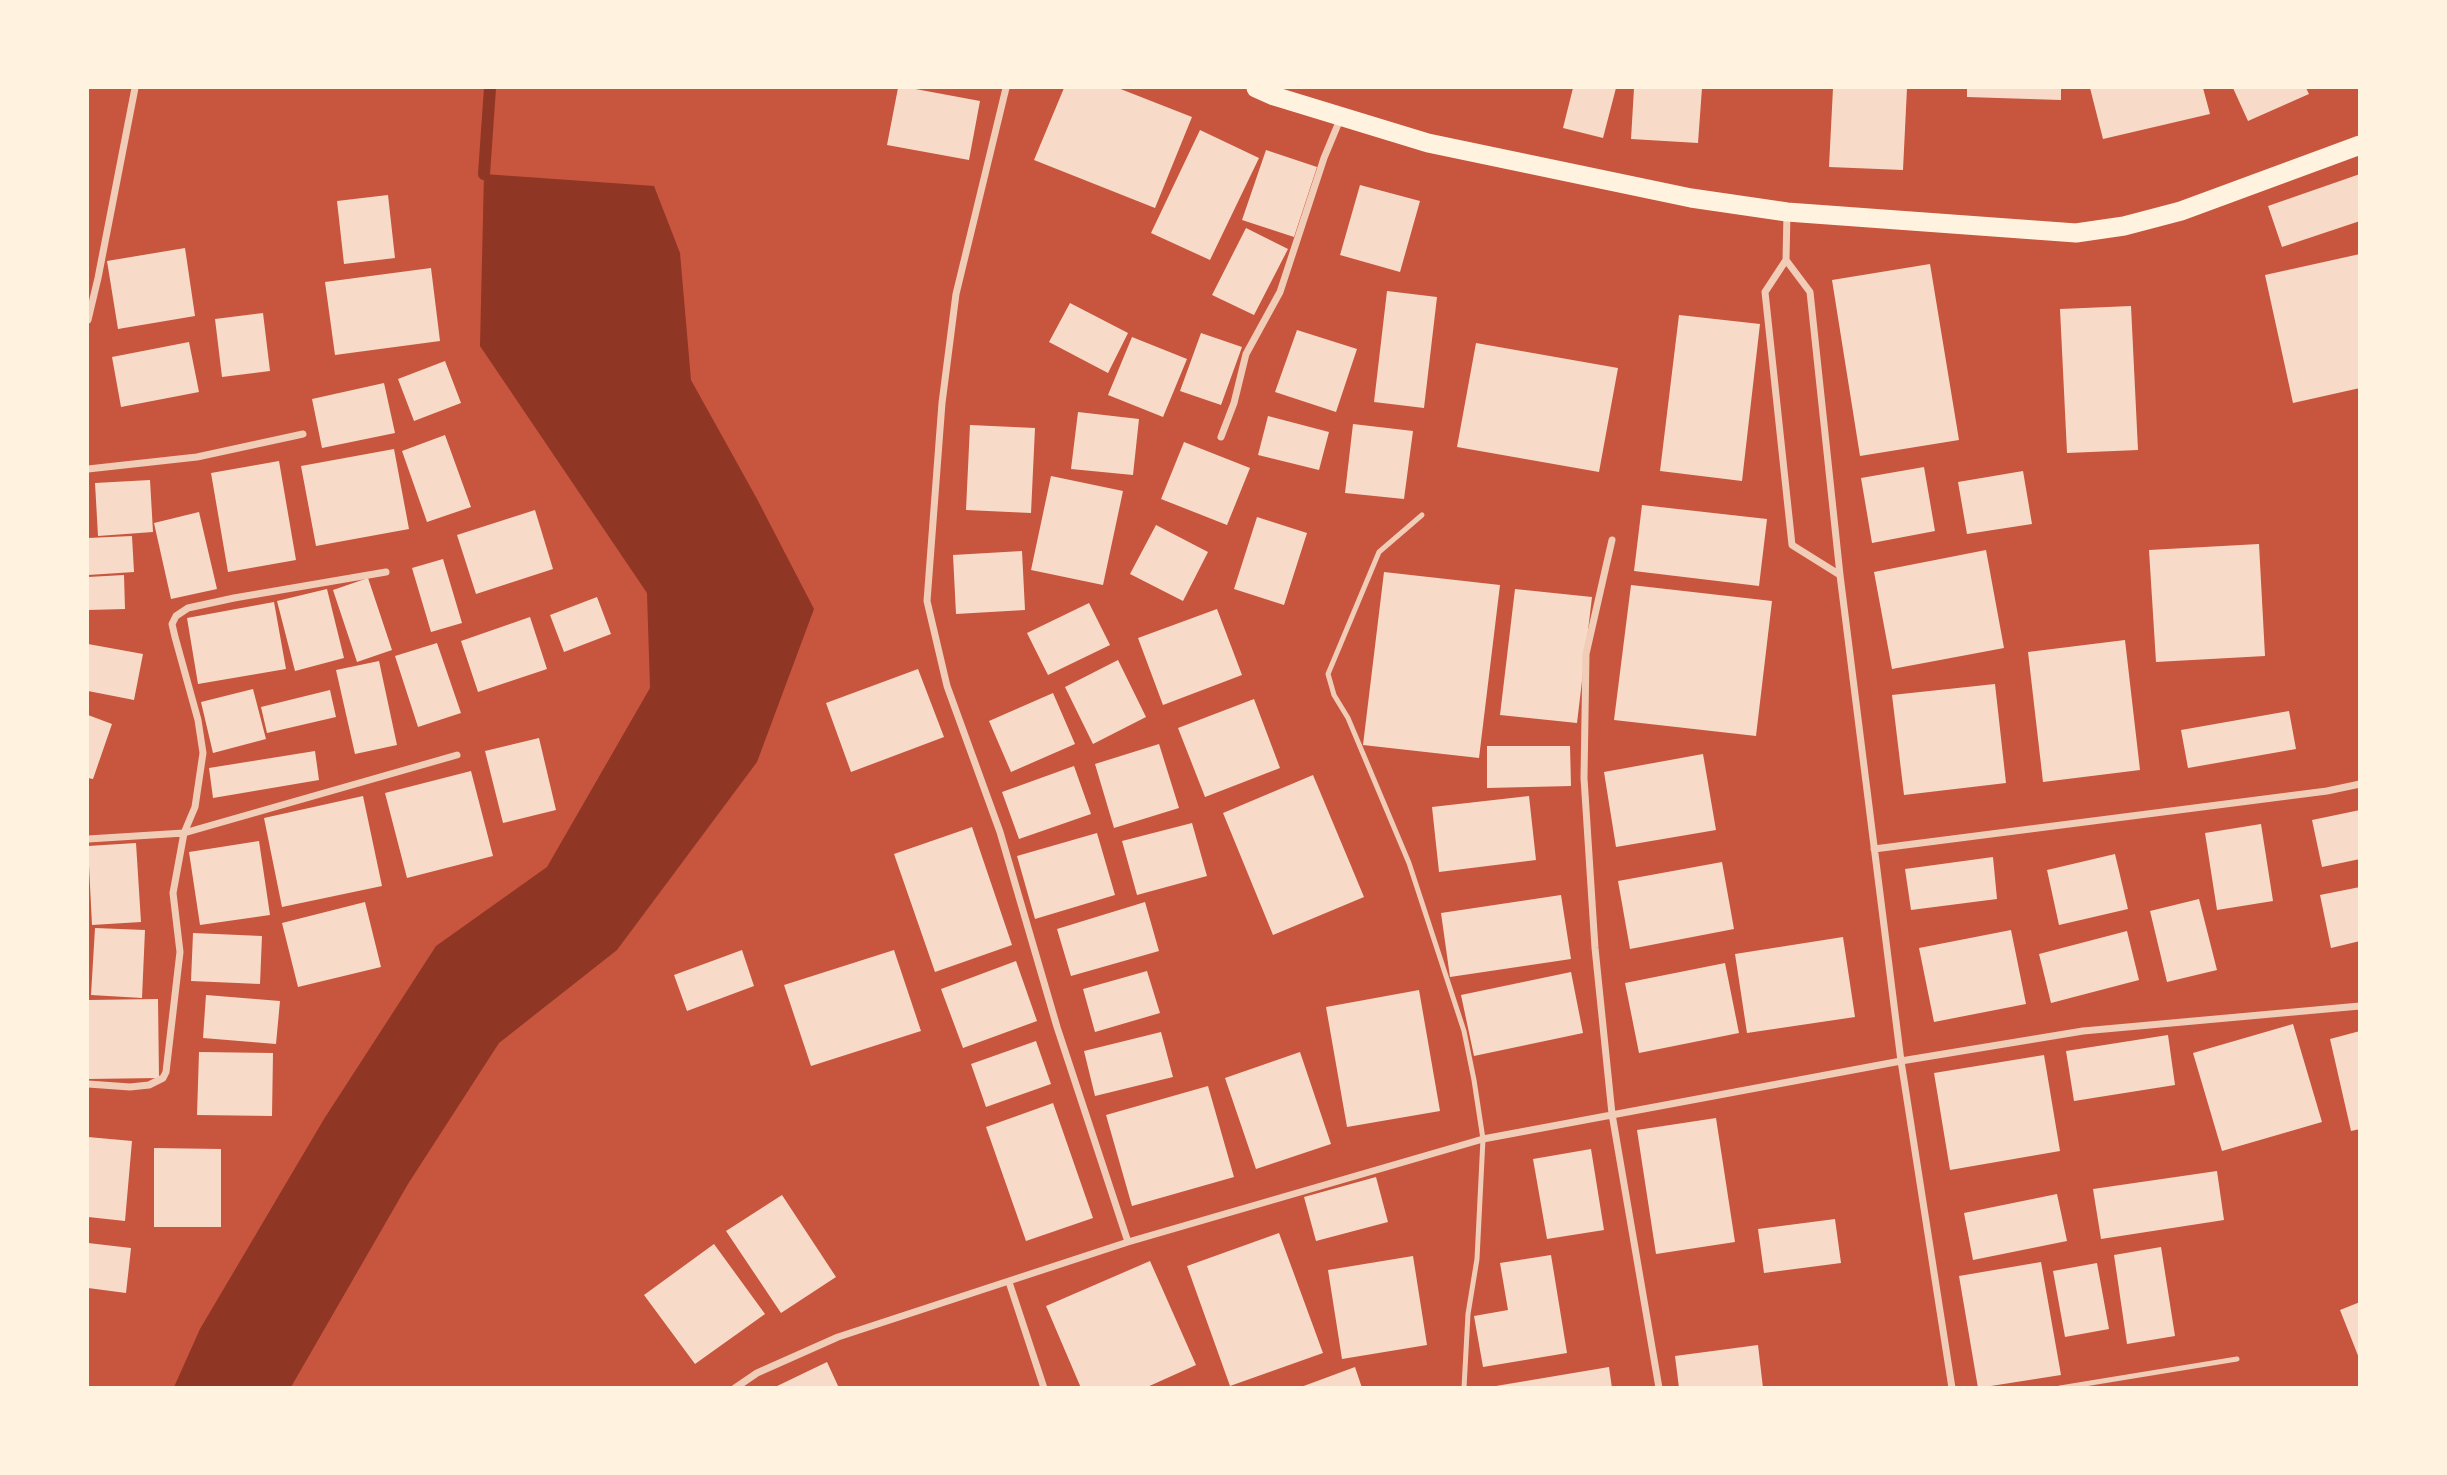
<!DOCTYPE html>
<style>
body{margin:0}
#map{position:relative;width:2447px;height:1475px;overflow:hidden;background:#c8553d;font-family:"PT Sans",sans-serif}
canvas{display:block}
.frame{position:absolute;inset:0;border:89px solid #fff3e0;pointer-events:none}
</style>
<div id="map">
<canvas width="2447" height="1475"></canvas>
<div class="frame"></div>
</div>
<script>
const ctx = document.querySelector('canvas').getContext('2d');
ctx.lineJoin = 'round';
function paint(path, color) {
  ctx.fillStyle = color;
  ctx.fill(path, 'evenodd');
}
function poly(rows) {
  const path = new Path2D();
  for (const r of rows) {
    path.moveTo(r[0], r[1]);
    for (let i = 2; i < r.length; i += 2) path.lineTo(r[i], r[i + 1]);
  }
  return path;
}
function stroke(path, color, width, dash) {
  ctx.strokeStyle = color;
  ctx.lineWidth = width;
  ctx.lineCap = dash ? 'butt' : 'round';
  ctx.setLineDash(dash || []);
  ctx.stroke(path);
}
paint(poly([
 [484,174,654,186,680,253,691,380,757,499,814,609,757,762,617,950,499,1043,408,1184,291,1387,174,1387,200,1329,324,1119,436,946,547,867,650,688,647,593,480,346]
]), '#8f3625');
stroke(poly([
 [484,174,490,88]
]), '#8f3625', 12);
paint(poly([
 [898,88,910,88,980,101,969,160,887,145],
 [1064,88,1118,88,1192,117,1155,208,1034,160],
 [1573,88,1616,88,1603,138,1563,128],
 [1634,88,1702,88,1698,143,1631,139],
 [1833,88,1907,88,1903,170,1829,167],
 [1967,88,2061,88,2061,100,1967,97],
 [2090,88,2203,88,2210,114,2103,139],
 [2233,88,2306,88,2309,94,2248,121],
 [1200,130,1259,158,1210,260,1151,233],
 [1266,150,1317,167,1294,237,1242,220],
 [2360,174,2360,221,2282,247,2268,206],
 [1360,185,1420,201,1400,272,1340,255],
 [388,195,395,258,344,264,337,201],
 [1246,228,1288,249,1254,315,1212,295],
 [185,248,195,316,118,329,107,261],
 [2360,254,2360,388,2293,403,2265,275],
 [1930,264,1959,440,1860,456,1832,280],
 [431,268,440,341,335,355,325,282],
 [1387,291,1437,297,1424,408,1374,402],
 [1070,303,1128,333,1108,373,1049,342],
 [2131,306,2138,450,2067,453,2060,309],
 [263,313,270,371,222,377,215,319],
 [1679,315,1760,324,1742,481,1660,471],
 [1297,330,1357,349,1336,412,1275,392],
 [1201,333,1242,347,1221,405,1180,391],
 [1132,337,1187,359,1163,417,1108,395],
 [189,342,199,392,121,407,112,357],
 [1476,343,1618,368,1599,472,1457,447],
 [445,361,461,403,414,421,398,379],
 [384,383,395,433,322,448,312,399],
 [1078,412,1139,419,1133,475,1071,469],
 [1268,416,1329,432,1319,470,1258,455],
 [1353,424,1413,431,1404,499,1345,493],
 [970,425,1035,428,1031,513,966,510],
 [445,435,471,507,427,522,402,451],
 [1184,442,1250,468,1227,525,1161,499],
 [394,449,409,529,316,546,301,466],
 [279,461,296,560,228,572,211,473],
 [1924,467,1935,531,1872,543,1861,478],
 [2023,471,2032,524,1967,534,1958,482],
 [1051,476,1123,491,1103,585,1031,570],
 [150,480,153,532,98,536,95,483],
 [1642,505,1767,519,1759,586,1634,571],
 [535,510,553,569,476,594,457,535],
 [199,512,217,589,171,599,154,523],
 [1257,517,1307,533,1284,605,1234,589],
 [1156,525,1208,552,1183,601,1130,574],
 [132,536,134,572,88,575,88,538],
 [2259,544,2265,656,2156,662,2149,550],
 [1986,550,2004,648,1892,669,1874,572],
 [1022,551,1025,610,956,614,953,555],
 [443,559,462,623,431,632,412,568],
 [1384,572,1500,585,1479,758,1363,745],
 [124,575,125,609,88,610,88,577],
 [368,578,392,650,357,662,333,590],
 [1631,585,1772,601,1756,736,1614,720],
 [327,589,344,658,295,671,277,601],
 [1515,589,1592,597,1577,723,1500,715],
 [597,597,611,634,564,652,550,615],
 [274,602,286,669,198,684,187,618],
 [1089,603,1110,645,1048,675,1027,633],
 [1217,609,1242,675,1163,705,1138,638],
 [530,617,547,669,478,692,461,641],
 [2125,640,2140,770,2043,782,2028,652],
 [437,643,461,713,418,727,395,656],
 [88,644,143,654,134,700,88,691],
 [1118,660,1146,717,1093,744,1065,687],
 [379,661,397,745,355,754,336,670],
 [918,669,944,737,851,772,826,703],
 [1995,684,2006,783,1904,795,1892,695],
 [253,689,266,739,213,753,201,702],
 [330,690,336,717,267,733,261,707],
 [1053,693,1075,744,1011,772,989,721],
 [1254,699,1280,768,1205,797,1178,728],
 [2289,711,2296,749,2188,768,2181,730],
 [88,715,112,724,93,779,88,778],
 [539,738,556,810,503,823,485,751],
 [1159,744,1179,808,1114,828,1095,764],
 [1487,746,1570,746,1571,786,1487,788],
 [315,751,319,780,213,798,209,768],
 [1703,754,1716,830,1616,847,1604,772],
 [1074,766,1091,814,1019,839,1002,792],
 [471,771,493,856,407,878,385,793],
 [1313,775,1364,897,1273,935,1223,813],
 [363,796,382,886,282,907,264,818],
 [1529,796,1536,860,1439,872,1432,807],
 [2360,810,2360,859,2322,867,2312,820],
 [1192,823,1207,876,1137,895,1122,841],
 [2261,824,2273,901,2217,910,2205,833],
 [972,827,1012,945,935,972,894,854],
 [1097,833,1115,895,1035,919,1017,856],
 [259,841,270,915,200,925,189,852],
 [136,843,141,922,92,925,88,846],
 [2115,854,2128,909,2059,925,2047,870],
 [1993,857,1997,899,1911,910,1905,869],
 [1722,862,1734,929,1630,949,1618,881],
 [2360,887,2360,941,2331,948,2320,895],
 [1561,895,1571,959,1450,977,1441,913],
 [2199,899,2217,970,2167,982,2150,911],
 [365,902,381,967,298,987,282,923],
 [1145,902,1159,951,1071,976,1057,929],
 [95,928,145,930,142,998,91,995],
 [2011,930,2026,1004,1934,1022,1919,948],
 [2127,931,2139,980,2051,1003,2039,954],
 [193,933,262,936,260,984,191,981],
 [1843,937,1855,1017,1747,1033,1735,954],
 [742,950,754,986,687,1011,674,975],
 [894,950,921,1031,811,1066,784,985],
 [1016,961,1037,1021,963,1048,941,989],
 [1725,963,1739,1033,1639,1053,1625,983],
 [1147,971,1160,1013,1095,1032,1083,989],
 [1571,972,1583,1033,1474,1056,1461,995],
 [1419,990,1440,1111,1347,1127,1326,1007],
 [206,995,280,1001,276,1044,203,1038],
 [158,999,159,1078,88,1079,88,1000],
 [2293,1024,2322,1122,2222,1151,2193,1053],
 [2360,1031,2360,1129,2351,1131,2330,1039],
 [1161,1032,1173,1077,1095,1096,1084,1051],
 [2168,1035,2175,1085,2074,1101,2066,1051],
 [1036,1041,1051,1084,986,1107,971,1064],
 [199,1052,273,1053,272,1116,197,1115],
 [1300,1052,1331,1144,1256,1169,1225,1078],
 [2044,1055,2060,1151,1950,1170,1934,1073],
 [1208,1086,1234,1177,1132,1206,1106,1115],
 [1053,1103,1093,1218,1026,1241,986,1127],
 [1716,1118,1735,1242,1656,1254,1637,1130],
 [88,1137,132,1141,125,1221,88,1217],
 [154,1148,221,1149,221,1227,154,1227],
 [1591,1149,1604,1230,1547,1239,1533,1159],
 [2217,1171,2224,1220,2101,1239,2093,1189],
 [1376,1177,1388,1222,1316,1241,1304,1197],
 [2057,1194,2067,1241,1973,1260,1964,1213],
 [782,1195,836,1277,781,1313,726,1231],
 [1835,1219,1841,1263,1764,1273,1758,1229],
 [1279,1233,1323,1353,1230,1386,1187,1266],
 [88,1243,131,1248,126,1293,88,1288],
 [714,1244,765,1314,695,1364,644,1295],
 [2161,1247,2175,1336,2127,1344,2114,1255],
 [1551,1255,1567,1353,1483,1367,1474,1316,1508,1310,1500,1263],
 [1413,1256,1427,1345,1342,1359,1328,1270],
 [1150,1261,1196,1365,1145,1388,1081,1388,1046,1306],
 [2041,1262,2061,1375,1978,1388,1959,1276],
 [2097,1263,2109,1329,2065,1337,2053,1271],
 [2360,1302,2360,1358,2359,1358,2340,1310],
 [1758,1345,1763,1388,1679,1388,1675,1356],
 [827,1362,839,1388,773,1388],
 [1355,1367,1362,1388,1301,1388,1301,1387],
 [1609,1367,1612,1388,1496,1388,1496,1386]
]), '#f7dbc8');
stroke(poly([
 [1422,515,1379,552,1328,674,1334,695,1348,718,1409,863,1464,1031,1474,1080,1483,1139,1477,1259,1468,1314,1464,1388],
 [2060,1388,2237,1359]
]), '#f1ccb7', 5);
stroke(poly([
 [1006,88,956,294,942,403,927,601,947,686,1000,832,1057,1027,1128,1242],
 [1787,212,1786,260,1765,292,1792,545,1840,575],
 [1786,260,1810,292,1840,575,1901,1061,1952,1388],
 [88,320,98,278,135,88],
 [1221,437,1234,403,1246,354,1280,292,1324,158,1341,117],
 [88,469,197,457,303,434],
 [1612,540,1586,654,1584,778,1595,948,1612,1114,1659,1388],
 [88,839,184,833,457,755],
 [1874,849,2327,791,2360,784],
 [88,1084,130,1087,149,1085,163,1078,166,1072,180,952,173,893,184,833,195,807,203,753,198,720,175,637,172,624,176,616,188,608,234,598,386,572],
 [1009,1282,1044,1388],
 [735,1388,757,1373,838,1337,1128,1242,1483,1139,1901,1061,2083,1031,2360,1006]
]), '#f1ccb7', 7);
stroke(poly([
 [1256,88,1274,96,1428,143,1691,198,1787,212,2076,233,2124,226,2181,211,2360,145]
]), '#fff3e0', 19);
</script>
